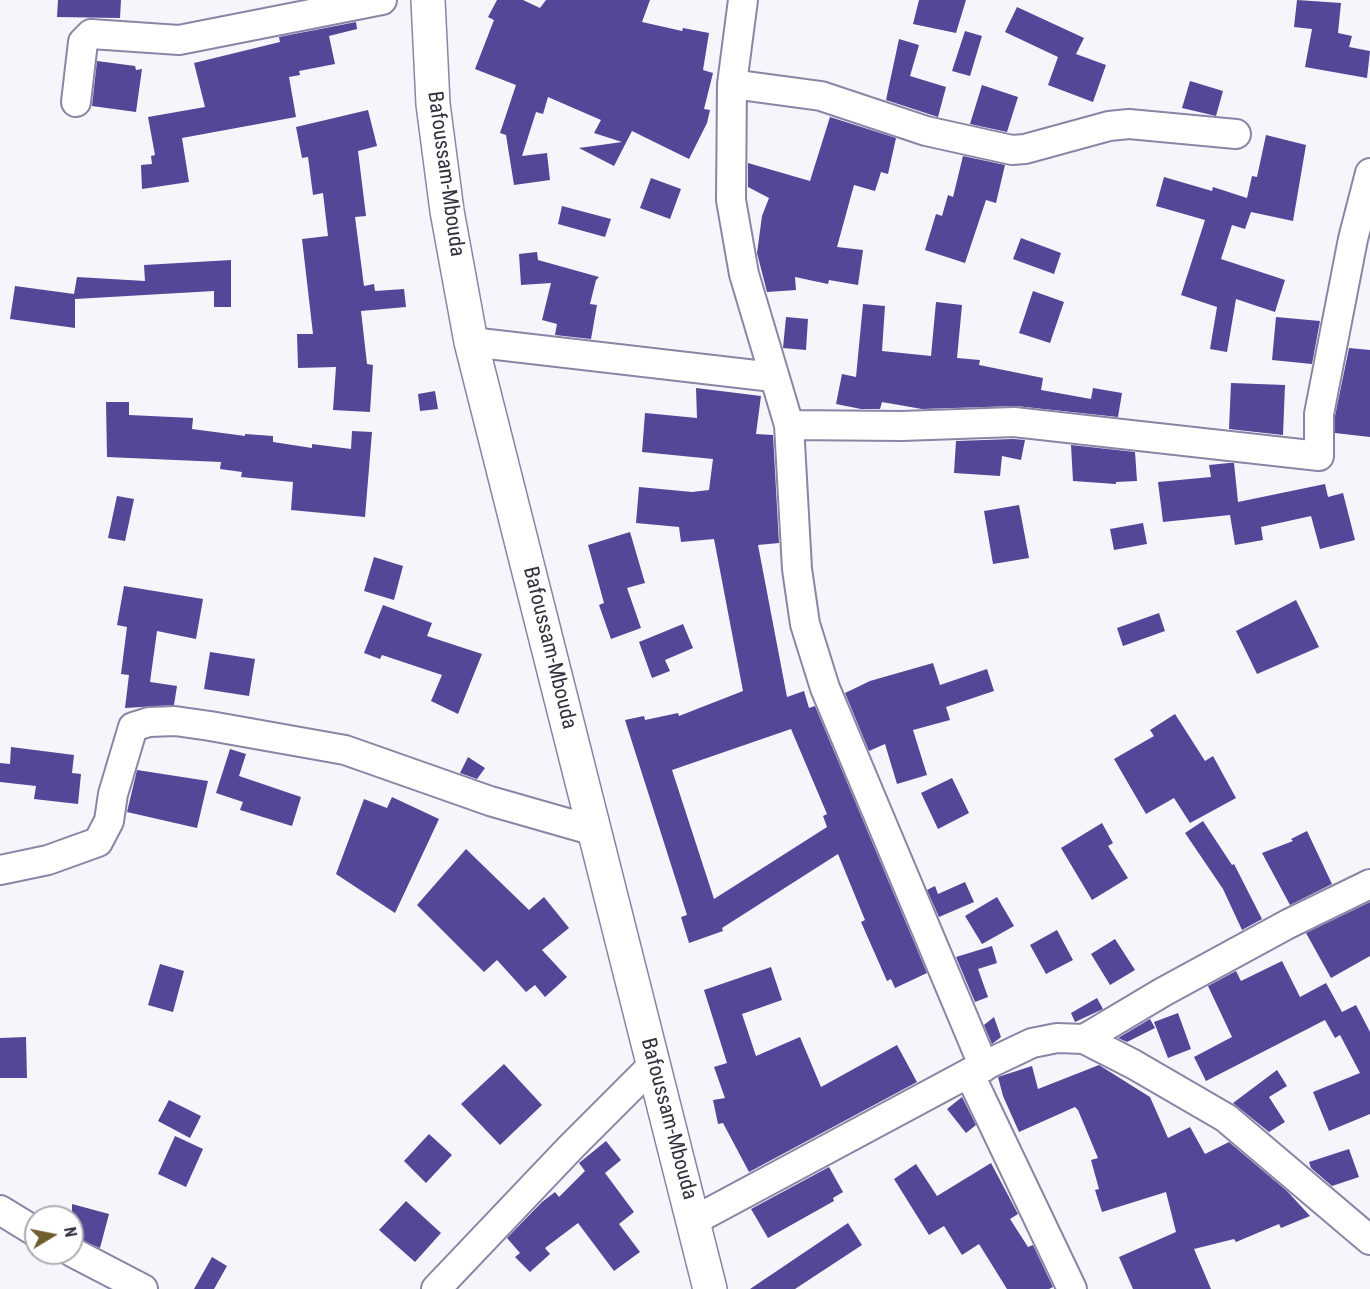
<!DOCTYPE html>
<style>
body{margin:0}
#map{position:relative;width:1370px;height:1289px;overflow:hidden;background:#f5f5fc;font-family:"Roboto Condensed",sans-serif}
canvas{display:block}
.north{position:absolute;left:24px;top:1205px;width:60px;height:60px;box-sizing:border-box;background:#fff;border:2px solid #adadb2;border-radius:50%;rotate:80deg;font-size:16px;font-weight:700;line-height:24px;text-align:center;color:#32323f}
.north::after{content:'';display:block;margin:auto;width:21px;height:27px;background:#6d5f2c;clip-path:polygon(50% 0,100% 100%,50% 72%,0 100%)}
</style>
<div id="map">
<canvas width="1370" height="1289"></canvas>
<div class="north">N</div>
</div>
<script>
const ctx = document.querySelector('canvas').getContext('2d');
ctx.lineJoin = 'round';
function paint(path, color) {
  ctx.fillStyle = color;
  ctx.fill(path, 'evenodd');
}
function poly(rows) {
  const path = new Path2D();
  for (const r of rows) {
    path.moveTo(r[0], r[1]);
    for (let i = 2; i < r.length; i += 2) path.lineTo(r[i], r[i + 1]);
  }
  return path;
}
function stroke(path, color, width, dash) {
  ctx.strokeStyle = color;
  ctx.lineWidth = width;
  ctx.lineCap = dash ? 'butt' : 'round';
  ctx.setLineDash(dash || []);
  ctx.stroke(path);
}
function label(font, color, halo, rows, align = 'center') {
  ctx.font = font + ' "Roboto Condensed",sans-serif';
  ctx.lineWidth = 6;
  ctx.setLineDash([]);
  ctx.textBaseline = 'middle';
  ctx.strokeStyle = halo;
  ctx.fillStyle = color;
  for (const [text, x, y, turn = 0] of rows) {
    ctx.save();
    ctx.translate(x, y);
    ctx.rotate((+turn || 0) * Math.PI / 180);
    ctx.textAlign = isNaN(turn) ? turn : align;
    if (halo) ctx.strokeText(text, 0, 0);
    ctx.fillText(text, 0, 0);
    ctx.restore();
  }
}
paint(poly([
 [58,0,121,0,120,18,57,17],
 [497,0,523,0,540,8,546,0,650,0,642,22,682,31,683,28,709,33,703,70,713,73,704,109,710,110,707,123,689,159,632,131,614,166,579,148,622,142,594,133,601,120,548,97,543,114,536,112,522,156,547,153,550,180,514,185,506,135,500,133,516,85,475,69,494,20,488,17],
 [919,0,966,0,956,33,913,24],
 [1297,0,1341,3,1338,33,1352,36,1349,47,1370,51,1367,78,1305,67,1312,29,1294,27],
 [1017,7,1084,38,1076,54,1106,65,1093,102,1048,85,1058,57,1005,32],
 [356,22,357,29,329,36,335,64,299,71,300,75,289,77,296,117,182,138,189,182,142,189,141,165,152,164,151,156,155,155,148,117,205,107,194,63,280,42,279,37],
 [965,31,982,36,970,76,952,71],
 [899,39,919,45,910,76,946,87,938,117,886,100],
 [97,61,135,66,136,70,142,69,136,112,92,106],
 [1190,81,1223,91,1216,116,1182,108],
 [982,85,1018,97,1007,132,970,124],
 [368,110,377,146,358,151,366,216,355,217,364,286,374,284,375,291,404,289,406,307,361,311,367,364,373,365,370,412,333,410,336,367,298,368,297,334,313,334,302,239,328,236,323,193,313,195,308,157,302,158,296,127],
 [830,117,896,138,888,174,881,172,875,191,854,185,837,247,863,250,858,285,829,280,828,284,795,277,796,290,767,292,757,253,762,216,769,198,748,187,748,163,810,181],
 [1266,135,1306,145,1293,221,1251,212,1245,229,1232,225,1221,259,1285,280,1275,312,1236,299,1227,352,1210,349,1217,307,1181,295,1205,220,1156,206,1164,177,1212,191,1213,187,1247,198,1252,176,1257,177],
 [963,156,1005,165,996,203,986,200,965,263,925,250,936,214,942,216,948,195,953,197],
 [651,178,681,189,670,219,640,208],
 [562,206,611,219,605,237,558,224],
 [1021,238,1061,253,1054,274,1013,259],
 [537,252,538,260,599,277,596,280,590,304,597,305,591,339,555,335,557,324,542,320,551,283,521,285,519,254],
 [231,260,231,307,214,307,214,291,75,299,75,328,10,319,15,286,74,294,77,277,145,281,144,265],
 [1033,291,1064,302,1050,343,1019,333],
 [936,302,962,305,957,358,980,360,979,365,1043,378,1041,390,1091,399,1093,388,1122,393,1118,417,1016,406,922,409,882,402,880,409,861,409,836,404,842,374,856,377,863,304,885,306,882,351,931,356],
 [786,317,808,319,806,350,783,348],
 [1276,317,1320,321,1312,364,1272,360],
 [1349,348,1370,350,1370,437,1335,433,1335,416],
 [1231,383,1285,385,1283,435,1229,429],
 [696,388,761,396,756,434,773,435,779,543,758,545,787,697,804,691,809,708,815,706,927,973,895,988,891,979,887,981,861,922,865,920,838,854,722,928,723,931,689,943,681,917,687,915,625,720,644,716,645,720,678,713,679,716,743,691,714,539,681,542,679,527,636,523,639,487,692,492,709,490,713,459,642,452,645,413,697,418],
 [791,729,827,814,823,816,827,827,714,899,672,770],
 [435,391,438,409,420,411,418,394],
 [106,402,129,402,129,415,193,418,192,429,245,436,245,434,273,436,273,442,312,448,312,444,351,449,352,431,372,432,365,517,291,510,293,482,241,477,242,472,220,469,221,462,107,457],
 [1013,439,1025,440,1021,460,1002,456,1000,476,954,473,956,441],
 [1071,445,1135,452,1137,481,1116,482,1116,484,1073,481],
 [1229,463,1234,463,1238,502,1325,484,1328,497,1343,493,1355,540,1320,549,1311,516,1261,527,1263,540,1235,545,1230,515,1163,522,1158,482,1211,477,1209,465],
 [117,496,134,499,125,541,108,538],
 [1019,505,1029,558,993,564,984,511],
 [1143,523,1147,544,1114,550,1110,529],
 [630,532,645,583,627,588,641,628,611,639,599,605,604,603,588,545],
 [374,557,403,566,394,600,364,591],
 [124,586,203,599,196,639,157,631,150,682,177,686,174,705,125,708,129,675,121,674,127,627,117,625],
 [1296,600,1319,647,1257,674,1236,631],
 [383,605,432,623,427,636,482,654,458,714,431,701,442,675,382,655,380,659,364,653],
 [1159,613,1165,631,1123,646,1117,628],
 [683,624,693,648,665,660,670,671,652,678,639,642],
 [210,652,255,659,249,696,204,689],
 [933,663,940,685,987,669,994,691,946,707,950,720,913,730,927,775,897,784,885,744,869,751,845,693,870,681],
 [1175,714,1205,761,1213,756,1236,798,1190,823,1174,798,1146,814,1114,759,1154,736,1150,730],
 [11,747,74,755,72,773,81,774,78,804,34,799,36,786,0,782,0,763,10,764],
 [230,749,246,754,239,776,301,797,292,826,240,810,243,802,216,793],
 [468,757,485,768,477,779,460,773],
 [137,770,208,781,197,828,127,812],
 [952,778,969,813,938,829,921,793],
 [392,797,439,819,395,913,336,874,364,799,387,808],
 [1203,821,1232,865,1234,864,1262,919,1242,930,1223,889,1185,833],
 [1102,823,1113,843,1108,846,1128,878,1092,900,1061,848],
 [1307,831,1332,884,1290,905,1262,853,1293,841,1291,839],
 [466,849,529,910,544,897,569,928,542,950,567,977,545,997,535,985,526,992,497,960,484,972,417,905],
 [965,882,974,902,939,917,927,890,935,886,938,894],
 [997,897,1014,926,982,944,965,916],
 [1370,902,1370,956,1331,978,1306,933],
 [1057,930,1073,960,1046,974,1030,945],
 [1115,939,1135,970,1110,985,1091,954],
 [992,946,997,963,978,969,988,997,975,1002,956,957],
 [1282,961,1300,997,1326,983,1342,1012,1356,1005,1370,1032,1370,1114,1329,1131,1313,1092,1360,1073,1340,1035,1335,1038,1325,1020,1206,1081,1194,1057,1232,1037,1208,986,1236,971,1241,981],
 [160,964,184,971,173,1012,148,1005],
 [771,967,782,1000,742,1014,756,1056,800,1037,821,1087,897,1045,917,1082,749,1172,723,1123,718,1124,713,1100,725,1098,714,1067,727,1063,704,990],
 [1097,998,1103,1009,1075,1022,1071,1013],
 [1178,1013,1191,1049,1168,1058,1154,1022],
 [994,1017,1001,1037,992,1044,984,1025],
 [1150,1019,1155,1028,1127,1042,1118,1038],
 [26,1037,27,1078,0,1078,0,1038],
 [504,1064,542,1105,500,1145,461,1104],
 [1099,1065,1150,1097,1168,1138,1190,1127,1205,1154,1229,1142,1287,1191,1310,1216,1281,1228,1279,1224,1236,1242,1234,1239,1194,1249,1211,1289,1133,1289,1119,1257,1176,1232,1166,1192,1102,1212,1095,1190,1099,1189,1091,1160,1098,1158,1078,1110,1075,1107,1019,1132,1003,1096,998,1077,1032,1066,1038,1089],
 [1277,1070,1287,1086,1269,1097,1285,1122,1269,1132,1233,1103],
 [962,1097,976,1125,966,1133,947,1109],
 [169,1100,201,1116,190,1138,158,1121],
 [429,1134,452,1155,426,1183,404,1161],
 [175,1136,203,1149,186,1187,158,1174],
 [606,1141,621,1160,605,1173,634,1212,619,1224,640,1252,614,1271,578,1223,545,1248,550,1254,530,1272,515,1257,520,1253,507,1238,542,1202,555,1192,559,1197,585,1171,579,1163],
 [1349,1149,1359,1177,1332,1186,1311,1168,1309,1162],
 [991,1163,1018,1214,1010,1219,1028,1247,1033,1245,1053,1287,1049,1289,1007,1289,979,1244,962,1255,944,1226,929,1235,894,1179,916,1164,937,1196],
 [829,1167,843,1192,833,1198,834,1201,768,1238,751,1209],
 [406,1201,441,1233,415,1262,379,1230],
 [72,1204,109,1214,100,1248,72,1236],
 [848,1223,862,1245,795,1289,750,1289],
 [212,1257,227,1266,214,1289,194,1289]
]), '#534797');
const minor = poly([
 [743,0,732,84,731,200,744,274,789,425,797,569,805,624,825,688,984,1067],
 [732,84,821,96,926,131,1012,150,1025,149,1109,126,1129,124,1236,134],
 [76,102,83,42,91,34,179,40,382,0],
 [471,342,773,377],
 [789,425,902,426,1014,422,1319,456,1319,414,1353,239,1370,173],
 [0,870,48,860,98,842,109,821,113,794,133,727,149,722,175,721,210,726,345,750,490,801,595,831],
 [1084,1039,1163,992,1288,924,1370,884],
 [969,1073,1072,1289],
 [0,1210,36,1232],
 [695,1220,969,1073,1032,1043,1057,1038,1084,1039,1133,1064,1226,1118,1370,1240],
 [72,1252,143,1289],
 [436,1289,571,1147,654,1064]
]);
const highway = poly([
 [428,0,433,104,447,211,471,342,710,1289]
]);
stroke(minor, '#8786a5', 32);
stroke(highway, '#8786a5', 36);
stroke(minor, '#fff', 28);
stroke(highway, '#fff', 33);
label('21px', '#32323f', '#fff', [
 ["Bafoussam-Mbouda",445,174,82],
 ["Bafoussam-Mbouda",549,648,76],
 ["Bafoussam-Mbouda",668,1119,75]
]);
</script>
